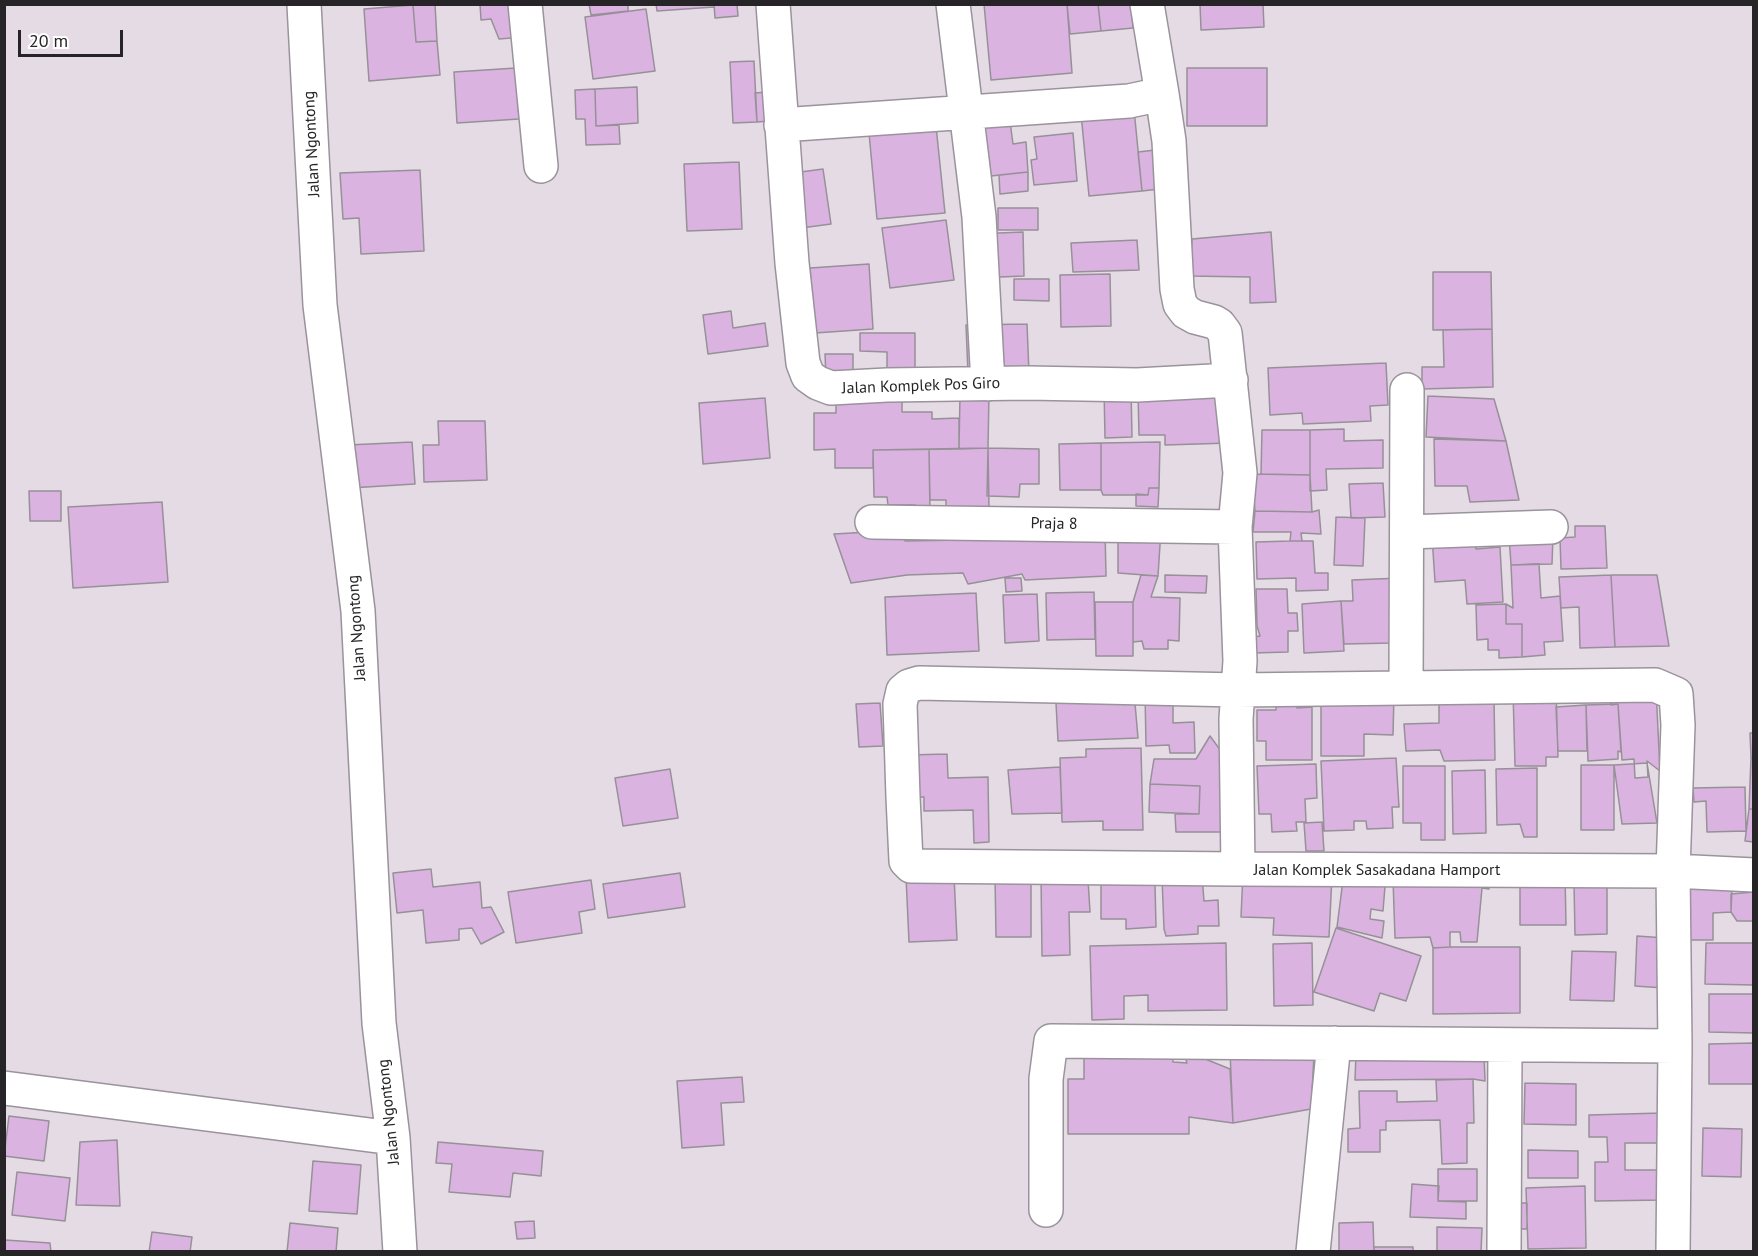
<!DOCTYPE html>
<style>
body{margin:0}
#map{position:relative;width:1758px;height:1256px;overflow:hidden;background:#e4dbe5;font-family:"PT Sans",sans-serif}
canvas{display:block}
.frame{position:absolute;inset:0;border:6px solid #272427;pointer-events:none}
.scale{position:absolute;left:18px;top:30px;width:105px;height:27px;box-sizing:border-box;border:3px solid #272427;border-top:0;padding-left:8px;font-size:18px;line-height:21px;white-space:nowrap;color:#272427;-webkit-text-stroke:4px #fff;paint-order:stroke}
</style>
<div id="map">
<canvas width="1758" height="1256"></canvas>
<div class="frame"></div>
<div class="scale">20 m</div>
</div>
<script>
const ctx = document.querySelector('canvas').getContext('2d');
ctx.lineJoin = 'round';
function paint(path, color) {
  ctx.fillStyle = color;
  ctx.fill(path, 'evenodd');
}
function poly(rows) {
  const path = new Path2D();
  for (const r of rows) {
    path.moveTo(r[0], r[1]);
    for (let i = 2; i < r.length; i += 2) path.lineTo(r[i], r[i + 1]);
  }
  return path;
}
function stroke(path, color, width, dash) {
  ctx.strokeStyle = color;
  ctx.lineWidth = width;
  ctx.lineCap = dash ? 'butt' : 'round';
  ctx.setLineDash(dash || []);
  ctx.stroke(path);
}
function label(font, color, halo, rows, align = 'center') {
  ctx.font = font + ' "PT Sans",sans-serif';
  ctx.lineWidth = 6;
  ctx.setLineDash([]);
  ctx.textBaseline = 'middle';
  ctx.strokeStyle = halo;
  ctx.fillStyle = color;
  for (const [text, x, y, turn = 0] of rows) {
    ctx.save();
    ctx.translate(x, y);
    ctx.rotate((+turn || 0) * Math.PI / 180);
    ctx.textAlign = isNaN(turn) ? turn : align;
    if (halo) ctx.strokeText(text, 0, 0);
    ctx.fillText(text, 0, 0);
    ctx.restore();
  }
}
const building = poly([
 [435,4,437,41,416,42,413,5,435,4],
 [480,4,520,4,523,37,499,39,491,19,481,20,480,4],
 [589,4,628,4,628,11,591,15,589,4],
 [656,4,714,4,714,7,657,11,656,4],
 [714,4,737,4,738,16,715,18,714,4],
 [984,4,1067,4,1072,73,991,80,984,4],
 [1067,4,1098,4,1101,31,1070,34,1067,4],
 [1098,4,1131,4,1133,28,1101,31,1098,4],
 [1200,4,1263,4,1264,27,1201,30,1200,4],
 [413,5,416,42,437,41,440,75,369,81,364,9,413,5],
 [646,9,655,71,593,79,585,17,646,9],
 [754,61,757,122,733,123,730,62,754,61],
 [516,68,519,119,457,123,454,72,516,68],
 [1187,68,1267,68,1267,126,1187,126,1187,68],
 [637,87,638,123,596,126,595,89,637,87],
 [595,89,596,126,619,125,620,144,586,145,585,119,576,119,575,90,595,89],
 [780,91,782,120,757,122,755,93,780,91],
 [1134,109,1142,191,1089,196,1081,114,1134,109],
 [1009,114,1013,144,1026,142,1028,172,991,176,983,117,1009,114],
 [936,126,945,213,877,219,869,133,936,126],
 [1073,133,1077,181,1034,185,1031,160,1037,159,1034,137,1073,133],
 [1164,149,1168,188,1142,191,1138,152,1164,149],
 [739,162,742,229,687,231,684,164,739,162],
 [823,169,831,224,801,228,793,173,823,169],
 [420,170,424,251,361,254,359,218,343,219,340,173,420,170],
 [1028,172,1028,191,1000,194,999,175,1028,172],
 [998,208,1038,208,1038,230,998,230,998,208],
 [946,220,954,280,890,288,882,228,946,220],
 [1023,232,1024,276,976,278,975,234,1023,232],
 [1271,232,1276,302,1250,303,1250,277,1190,276,1192,239,1271,232],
 [1137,240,1139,270,1073,272,1071,243,1137,240],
 [869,264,873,329,815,333,810,268,869,264],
 [1433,272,1491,272,1492,329,1433,330,1433,272],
 [1110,274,1111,326,1061,327,1060,275,1110,274],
 [1014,279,1049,279,1049,301,1014,300,1014,279],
 [731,311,733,328,765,323,768,346,708,354,703,315,731,311],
 [1027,324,1029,373,968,374,966,325,1027,324],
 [1492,329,1493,387,1422,389,1422,367,1444,367,1443,330,1492,329],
 [860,333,915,333,915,369,887,369,887,352,860,351,860,333],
 [825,354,853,354,853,378,826,378,825,354],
 [1386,363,1388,405,1370,406,1371,421,1303,424,1302,413,1270,415,1268,368,1386,363],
 [1131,387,1132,437,1105,438,1104,388,1131,387],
 [1229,391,1230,443,1165,445,1165,435,1139,435,1138,393,1229,391],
 [902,394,902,412,932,412,932,419,959,418,959,449,873,450,873,468,835,468,835,449,814,450,814,413,836,413,836,395,902,394],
 [960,394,989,394,988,448,959,449,960,394],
 [1428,396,1494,399,1506,441,1426,437,1428,396],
 [765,398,770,458,703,464,699,403,765,398],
 [438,421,485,421,487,480,424,482,423,445,439,445,438,421],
 [1344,429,1344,441,1383,440,1383,468,1326,469,1327,490,1310,491,1310,430,1344,429],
 [1262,430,1310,430,1310,475,1261,474,1262,430],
 [1434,439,1506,441,1519,500,1470,502,1467,486,1435,486,1434,439],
 [412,442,415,484,350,488,348,445,412,442],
 [1160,442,1159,488,1149,488,1148,495,1103,495,1101,490,1101,443,1160,442],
 [1101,443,1101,490,1060,490,1059,444,1101,443],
 [988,448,989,507,946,508,946,500,930,500,929,449,988,448],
 [988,448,1039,449,1039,484,1020,484,1019,497,987,496,988,448],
 [929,449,930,514,915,514,915,505,888,505,887,497,874,497,873,450,929,449],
 [1252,474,1310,475,1312,512,1255,511,1252,474],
 [1383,483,1385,517,1351,518,1349,484,1383,483],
 [1149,488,1159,488,1158,507,1136,506,1136,494,1148,495,1149,488],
 [29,491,61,491,61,521,30,521,29,491],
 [162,502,168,582,73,588,68,507,162,502],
 [1319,510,1321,534,1301,533,1302,541,1290,541,1291,532,1253,532,1255,511,1312,512,1319,510],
 [1336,517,1365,518,1363,566,1334,565,1336,517],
 [1575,526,1605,526,1607,568,1561,569,1560,538,1575,537,1575,526],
 [1161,529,1158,576,1118,573,1118,530,1161,529],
 [905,530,905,541,1019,539,1105,530,1106,576,1025,580,1022,574,968,584,963,573,907,575,851,583,834,534,905,530],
 [1475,534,1476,549,1500,547,1503,602,1467,604,1465,580,1435,582,1432,536,1475,534],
 [1509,535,1553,536,1552,564,1511,565,1509,535],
 [1290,541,1313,541,1315,573,1328,573,1328,590,1296,591,1296,578,1257,579,1256,542,1290,541],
 [1539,564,1541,598,1560,596,1563,641,1544,642,1545,655,1522,657,1522,624,1506,624,1506,604,1513,608,1511,565,1539,564],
 [1141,575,1158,576,1151,597,1180,598,1179,641,1168,640,1168,649,1144,649,1142,641,1133,642,1133,602,1141,575],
 [1165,575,1207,576,1206,593,1165,592,1165,575],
 [1611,575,1615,647,1580,648,1579,607,1561,608,1559,577,1611,575],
 [1611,575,1657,575,1669,646,1615,647,1611,575],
 [1005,578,1021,578,1022,591,1006,592,1005,578],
 [1401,578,1393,643,1344,644,1341,601,1353,601,1352,580,1401,578],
 [1256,589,1287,589,1288,613,1297,613,1298,631,1288,631,1288,652,1253,653,1253,637,1260,636,1257,626,1256,589],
 [1094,592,1095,639,1047,640,1046,593,1094,592],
 [976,593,979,651,887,655,885,597,976,593],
 [1037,594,1039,641,1005,643,1003,595,1037,594],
 [1341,601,1344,651,1304,653,1302,604,1341,601],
 [1095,602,1133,602,1133,656,1096,656,1095,602],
 [1506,604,1506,624,1522,624,1522,657,1499,658,1499,650,1488,650,1488,639,1477,640,1476,605,1506,604],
 [1556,689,1558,757,1546,757,1546,766,1515,766,1513,691,1556,689],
 [1656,689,1660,771,1647,761,1648,777,1635,778,1634,759,1622,760,1618,704,1611,705,1610,692,1656,689],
 [1134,692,1138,738,1058,741,1056,703,1076,702,1134,692],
 [1145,692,1186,705,1173,705,1173,723,1194,722,1195,753,1170,753,1169,745,1146,746,1145,692],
 [1321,694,1394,694,1393,735,1364,734,1364,756,1321,756,1321,694],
 [1276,696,1297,697,1297,708,1312,707,1312,760,1266,760,1266,741,1257,741,1257,710,1276,710,1276,696],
 [1494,699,1495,760,1444,761,1440,750,1406,751,1404,724,1439,723,1439,700,1494,699],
 [880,703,883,746,859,747,856,704,880,703],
 [1618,704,1621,752,1618,751,1618,759,1588,761,1586,705,1618,704],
 [1586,705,1587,751,1558,751,1556,707,1586,705],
 [1750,733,1754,733,1754,758,1751,758,1750,733],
 [1210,736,1229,762,1230,832,1176,832,1175,814,1199,814,1200,786,1150,784,1154,759,1196,759,1210,736],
 [1141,748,1143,830,1103,830,1103,821,1062,822,1060,758,1086,757,1086,749,1141,748],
 [947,754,948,778,988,777,989,842,974,843,973,810,924,811,924,797,910,797,909,755,947,754],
 [1396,758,1399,807,1392,807,1393,828,1367,829,1366,821,1354,821,1354,830,1324,831,1321,761,1396,758],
 [1751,758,1754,758,1754,809,1749,809,1751,758],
 [1647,763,1657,823,1622,824,1614,765,1647,763],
 [1316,764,1317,798,1305,799,1306,822,1296,822,1297,831,1272,832,1271,814,1259,814,1257,766,1316,764],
 [1581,765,1614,765,1614,830,1581,830,1581,765],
 [1403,766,1445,766,1445,840,1421,840,1421,823,1403,823,1403,766],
 [1060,767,1062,813,1012,814,1008,770,1060,767],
 [1537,768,1537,837,1524,837,1520,824,1497,825,1496,769,1537,768],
 [670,769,678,818,623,826,615,778,670,769],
 [1485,770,1486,833,1453,834,1452,771,1485,770],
 [1150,784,1200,786,1199,814,1149,812,1150,784],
 [1745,787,1746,831,1707,832,1706,801,1694,802,1693,788,1745,787],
 [1749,809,1754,809,1754,842,1745,841,1749,809],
 [1322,822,1324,851,1306,851,1304,823,1322,822],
 [431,869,433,887,480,882,482,908,491,907,504,932,481,944,472,928,459,929,459,940,426,943,423,910,397,913,393,873,431,869],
 [1344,872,1386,874,1383,911,1371,909,1370,919,1384,921,1382,938,1337,927,1344,872],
 [680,873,685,907,608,918,603,884,680,873],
 [1243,873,1332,876,1329,937,1273,935,1274,918,1241,917,1243,873],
 [1488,873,1489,889,1482,888,1477,942,1461,942,1460,932,1450,932,1450,947,1433,948,1430,937,1395,938,1393,879,1488,873],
 [1520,874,1565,874,1566,925,1520,925,1520,874],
 [954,875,957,940,909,942,906,877,954,875],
 [1202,876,1204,901,1218,900,1219,926,1198,926,1198,934,1166,936,1164,929,1162,878,1202,876],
 [995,877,1031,879,1031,937,996,937,995,877],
 [1685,877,1732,887,1731,912,1713,913,1713,940,1676,940,1685,877],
 [1041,878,1088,879,1090,912,1069,912,1070,955,1042,956,1041,878],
 [1101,879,1155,884,1156,927,1126,929,1126,919,1101,919,1101,879],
 [591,880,595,909,579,912,582,933,516,943,508,892,591,880],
 [1574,884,1607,884,1607,934,1575,935,1574,884],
 [1754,892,1754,921,1737,921,1731,912,1731,894,1754,892],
 [1336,928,1421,956,1406,1001,1380,993,1374,1011,1314,992,1336,928],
 [1637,936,1666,938,1664,988,1635,986,1637,936],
 [1226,943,1227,1010,1148,1011,1148,995,1124,996,1124,1019,1092,1020,1090,946,1226,943],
 [1312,943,1313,1005,1274,1006,1273,944,1312,943],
 [1706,943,1754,943,1754,985,1705,984,1706,943],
 [1450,947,1520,947,1520,1013,1433,1014,1433,948,1450,947],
 [1572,951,1616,952,1614,1001,1570,1000,1572,951],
 [1709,994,1754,994,1754,1033,1709,1032,1709,994],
 [1754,1043,1754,1084,1709,1084,1709,1044,1754,1043],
 [1084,1045,1172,1045,1173,1062,1187,1063,1183,1050,1230,1069,1233,1123,1189,1117,1189,1134,1068,1134,1068,1079,1084,1079,1084,1045],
 [1230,1051,1314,1056,1311,1109,1233,1123,1230,1051],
 [1356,1054,1484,1054,1485,1081,1473,1079,1355,1080,1356,1054],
 [742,1077,744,1102,721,1103,724,1145,682,1148,677,1081,742,1077],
 [1473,1079,1474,1123,1467,1123,1467,1163,1442,1164,1440,1120,1386,1121,1386,1130,1380,1130,1380,1152,1348,1152,1348,1129,1360,1128,1359,1091,1397,1091,1397,1102,1437,1101,1436,1080,1473,1079],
 [1525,1083,1576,1084,1576,1125,1524,1124,1525,1083],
 [1662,1113,1663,1143,1625,1143,1625,1170,1664,1170,1664,1200,1595,1201,1595,1162,1608,1162,1607,1137,1589,1137,1589,1115,1662,1113],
 [9,1116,49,1121,44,1161,4,1156,9,1116],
 [1703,1128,1742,1129,1741,1177,1702,1176,1703,1128],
 [117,1140,120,1206,76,1205,80,1142,117,1140],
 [438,1142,543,1151,541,1176,513,1173,510,1197,449,1192,452,1164,436,1163,438,1142],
 [1528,1150,1578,1151,1578,1178,1528,1178,1528,1150],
 [313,1161,361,1165,357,1214,309,1211,313,1161],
 [1438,1169,1477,1169,1477,1201,1438,1201,1438,1169],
 [17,1172,70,1178,65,1221,12,1215,17,1172],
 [1412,1184,1439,1186,1438,1201,1466,1202,1466,1219,1410,1217,1412,1184],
 [1585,1186,1586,1248,1528,1249,1526,1188,1585,1186],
 [1516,1203,1527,1203,1527,1229,1516,1229,1516,1203],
 [534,1221,535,1238,517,1239,515,1222,534,1221],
 [1373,1222,1374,1252,1339,1252,1339,1223,1373,1222],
 [290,1223,338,1228,336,1252,287,1252,290,1223],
 [1437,1227,1482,1228,1481,1252,1437,1252,1437,1227],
 [152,1232,192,1237,190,1252,149,1252,152,1232],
 [5,1240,50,1243,51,1252,5,1252,5,1240],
 [1374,1247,1413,1247,1413,1252,1374,1252,1374,1247]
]);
paint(building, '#dab3e1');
stroke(building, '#979098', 1.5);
const minor = poly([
 [304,4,320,305,358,611,379,1023,393,1138,400,1252],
 [525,4,541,166],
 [773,4,792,263,803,363,808,376,818,383,831,388,887,385,1027,383,1137,385,1231,380],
 [953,4,979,217,988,384],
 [1147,4,1162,94],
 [781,125,1129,101,1162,94,1169,141,1177,289,1180,304,1186,312,1195,317,1214,322,1219,325,1225,333,1240,473,1235,527,1240,661,1236,719,1238,869,1673,871,1754,875],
 [872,522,1235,527],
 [1407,532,1551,527],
 [1406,688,1407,390],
 [1238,869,911,866,906,861,903,797,900,704,903,691,909,686,919,683,1238,690,1655,685,1676,694,1678,725,1673,871,1675,1046,1673,1252],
 [4,1088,393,1138],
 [1046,1210,1046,1079,1051,1041,1675,1046],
 [1313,1252,1334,1043],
 [1504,1252,1505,1045]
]);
stroke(minor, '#9a939c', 36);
stroke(minor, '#fff', 33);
label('16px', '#272427', '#fff', [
 ["Jalan Ngontong",312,144,-93],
 ["Jalan Komplek Pos Giro",921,386,-2],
 ["Praja 8",1054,524,1],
 ["Jalan Ngontong",357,628,-94],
 ["Jalan Komplek Sasakadana Hamport",1377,870],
 ["Jalan Ngontong",389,1112,-96]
]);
</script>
